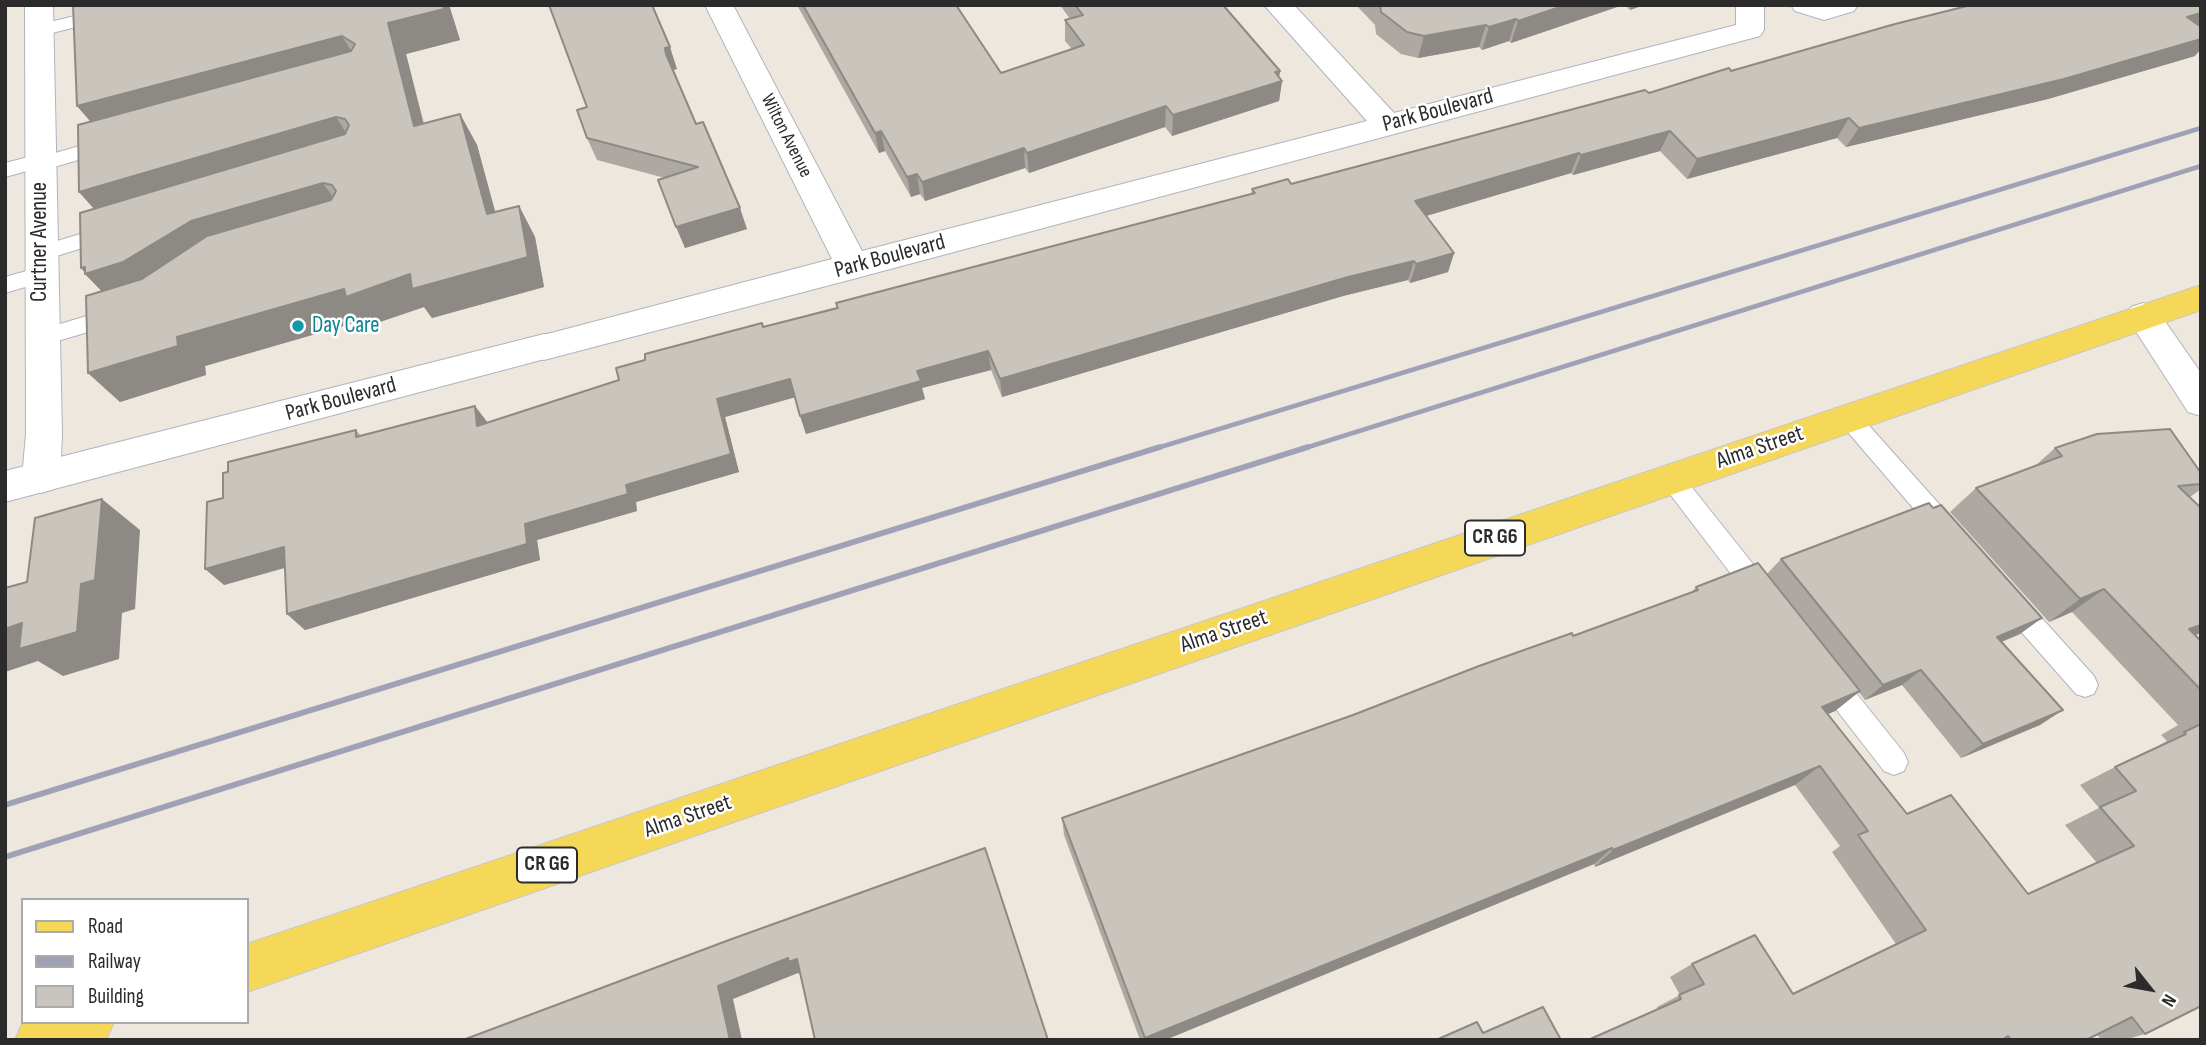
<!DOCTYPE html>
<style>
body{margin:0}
#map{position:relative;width:2206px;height:1045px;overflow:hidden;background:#eee7dd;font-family:"Sofia Sans Condensed",sans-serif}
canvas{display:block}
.frame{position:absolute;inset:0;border:7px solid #2b2b2b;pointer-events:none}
.legend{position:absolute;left:21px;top:898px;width:228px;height:126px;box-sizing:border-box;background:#fff;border:2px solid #aaa;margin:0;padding:9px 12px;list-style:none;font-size:21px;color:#2b2b2b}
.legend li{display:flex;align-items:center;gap:14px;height:35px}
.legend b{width:35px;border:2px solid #aaa}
.north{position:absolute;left:2115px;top:954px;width:70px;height:70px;-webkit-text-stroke:5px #fff;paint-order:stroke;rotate:121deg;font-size:19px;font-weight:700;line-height:28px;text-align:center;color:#2b2b2b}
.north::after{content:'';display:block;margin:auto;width:24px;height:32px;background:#2b2b2b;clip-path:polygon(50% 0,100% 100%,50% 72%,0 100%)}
</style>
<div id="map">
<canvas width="2206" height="1045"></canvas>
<div class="frame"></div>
<ul class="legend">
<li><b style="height:9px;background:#f6d859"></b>Road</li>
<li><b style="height:9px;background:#9fa2b6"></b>Railway</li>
<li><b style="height:19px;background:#c9c4bc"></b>Building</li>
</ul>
<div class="north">N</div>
</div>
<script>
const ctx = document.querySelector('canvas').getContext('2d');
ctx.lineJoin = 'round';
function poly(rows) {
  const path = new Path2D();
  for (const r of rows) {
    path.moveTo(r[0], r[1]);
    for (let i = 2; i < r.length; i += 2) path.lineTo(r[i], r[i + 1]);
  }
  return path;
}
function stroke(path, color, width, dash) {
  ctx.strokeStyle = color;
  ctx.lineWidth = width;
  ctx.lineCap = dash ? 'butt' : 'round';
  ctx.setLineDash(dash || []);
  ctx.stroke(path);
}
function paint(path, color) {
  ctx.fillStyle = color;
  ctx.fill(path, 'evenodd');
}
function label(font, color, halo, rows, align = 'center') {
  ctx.font = font + ' "Sofia Sans Condensed",sans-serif';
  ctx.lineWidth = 5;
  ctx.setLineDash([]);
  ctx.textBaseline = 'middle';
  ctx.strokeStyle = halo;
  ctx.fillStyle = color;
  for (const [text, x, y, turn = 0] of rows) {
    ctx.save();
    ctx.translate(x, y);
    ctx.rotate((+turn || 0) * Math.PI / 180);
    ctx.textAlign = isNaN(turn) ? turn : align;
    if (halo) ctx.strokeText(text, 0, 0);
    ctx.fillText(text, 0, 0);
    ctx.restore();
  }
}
const lane = poly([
 [119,5,151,5,148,9,40,36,31,30,34,26,119,5],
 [110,137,117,139,120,144,117,149,40,171,34,169,5,177,5,163,40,154,45,156,110,137],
 [110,225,117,227,120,232,117,237,41,261,34,258,31,253,34,248,110,225],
 [41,267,49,270,52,275,49,280,5,293,5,277,41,267],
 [117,307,125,309,128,315,125,321,41,346,33,344,30,338,33,332,117,307],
 [1848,408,1856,411,1956,523,1959,530,1956,537,1947,540,1938,537,1840,423,1836,417,1840,411,1848,408],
 [1671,468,1679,471,1772,588,1776,596,1772,604,1763,607,1754,604,1663,485,1659,478,1663,471,1671,468],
 [2011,591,2020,594,2094,676,2098,685,2094,694,2085,697,2076,694,2002,610,1998,602,2002,594,2011,591],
 [1827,665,1836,668,1904,753,1908,762,1904,771,1894,775,1884,771,1818,686,1814,677,1818,668,1827,665]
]);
const street = poly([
 [25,5,53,5,62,434,60,478,54,489,41,493,28,489,22,478,26,434,25,5],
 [705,5,733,5,862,251,1367,121,1264,5,1294,5,1394,113,1736,25,1736,5,1764,5,1764,30,1760,36,853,279,544,360,532,356,527,347,532,338,832,259,705,5],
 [1791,5,1858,5,1854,11,1824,20,1795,11,1791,5]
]);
const secondary = poly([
 [2143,303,2155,307,2201,373,2201,416,2188,412,2126,316,2131,307,2143,303],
 [544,334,556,338,561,347,556,356,5,502,5,471,544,334]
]);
const primary = poly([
 [2201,285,2201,310,247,992,247,944,2201,285],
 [114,1022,106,1040,15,1040,23,1022,114,1022]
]);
stroke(lane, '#b1b3c0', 2);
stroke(street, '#b1b3c0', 2);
stroke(secondary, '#b1b3c0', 2);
stroke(primary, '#c8c8c8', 2);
paint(lane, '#fff');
paint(street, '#fff');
paint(secondary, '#fff');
paint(primary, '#f6d859');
stroke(poly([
 [1154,449,2201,128],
 [1302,449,2201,166]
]), '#9fa2b6', 4.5);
stroke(poly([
 [5,805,1160,447],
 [5,857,1308,447]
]), '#9fa2b6', 6);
paint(poly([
 [73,5,449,5,460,40,406,54,424,124,460,114,477,145,495,212,519,206,535,237,544,287,432,318,424,307,368,326,364,320,205,366,206,375,120,402,88,373,102,291,85,274,85,272,81,268,94,209,79,192,90,121,77,106],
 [549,5,677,69,673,70,696,124,747,229,685,248,665,178,597,160,587,138,587,107],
 [797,5,956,5,1001,73,1072,49,1065,41,1065,20,1070,19,1060,5,1223,5,1280,71,1279,77,1282,81,1279,101,1172,136,1165,127,1029,173,1025,168,925,201,920,194,911,197,885,151,879,153],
 [1356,5,1623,5,1511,43,1509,41,1482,50,1479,47,1418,58,1401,54,1376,34,1375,25],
 [1625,5,1644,5,1630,10],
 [2195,56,2048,99,1846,147,1837,138,1687,179,1660,151,1573,175,1571,173,1426,216,1454,253,1448,272,1410,283,1408,280,1343,296,1002,397,991,370,922,388,925,399,806,434,795,397,725,417,739,472,636,502,637,511,537,540,540,560,305,630,287,614,285,568,224,585,223,498,228,472,356,430,361,436,487,423,619,380,763,327,1251,194,1252,189,1291,184,1649,93,1731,71],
 [2055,448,2201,473,2201,489,2190,497,2195,635,2201,641,2201,1006,2145,1034,2124,1040,2101,1040,2097,1034,2086,1040,1588,1040,1658,1009,1657,1007,1680,995,1670,977,1692,964,1793,993,1896,944,1832,852,1840,846,1795,785,1595,867,1594,864,1165,1040,1140,1040,1064,835,1062,818,1353,715,1573,636,1691,593,1696,587,1767,574,1781,559,2020,634,2002,642,2040,725,1961,758,1902,685,1865,700,1859,692,1835,711,1828,714,1907,814,2028,894,2097,863,2065,825,2099,808,2080,785,2115,767,2148,752,2167,741,2161,735,2178,725,2072,612,2049,622,1950,512,1976,488,2035,466]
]), '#ada9a2');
paint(poly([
 [443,5,449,5,460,40,406,54,432,158,414,126,388,23],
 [1566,5,1623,5,1511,43,1518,21],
 [1632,5,1644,5,1630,10],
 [2201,13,2201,28,2187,17],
 [1516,19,1509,41,1482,50,1489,27],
 [1486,25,1479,47,1418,58,1424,36],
 [342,36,361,67,104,137,77,106],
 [2201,39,2201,49,2195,56,2048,99,1846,147,1859,128],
 [670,47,677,69,673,70,666,54,665,48],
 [1280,71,1278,82,1282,81,1279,101,1172,136,1173,115],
 [1166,106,1165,127,1029,173,1027,153],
 [460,114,477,145,504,244,487,214],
 [336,117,356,148,107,223,79,192],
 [1849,118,1837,138,1687,179,1697,159],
 [881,131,885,151,879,153,875,133],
 [1670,131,1660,151,1573,175,1581,155],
 [1024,148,1025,168,925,201,922,182],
 [1579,153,1571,173,1409,221,1415,201],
 [917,174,920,194,911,197,907,177],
 [323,183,344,213,114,304,85,274,86,274,81,268,191,221],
 [519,206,535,237,544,287,432,318,424,307,368,326,364,320,205,366,206,375,120,402,88,373,177,337,344,289],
 [740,208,747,229,685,248,676,227],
 [1454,253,1448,272,1410,283,1416,264],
 [1414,261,1408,280,1343,296,1002,397,1000,379,1348,277],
 [988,351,991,370,922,388,925,399,806,434,800,416,917,371],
 [790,379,796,397,725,417,739,472,636,502,637,511,537,540,540,560,305,630,287,614,626,485,717,399],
 [475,406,488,423,477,426],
 [102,499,140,530,135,609,122,613,119,659,63,676,38,661,5,672,5,629,81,584],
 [284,547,301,563,224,585,205,569],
 [2104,589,2072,612,2049,622,2080,599],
 [2042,618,2020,634,1976,652,1997,637],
 [2201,625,2201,633,2161,648,2189,629],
 [1921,670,1902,685,1865,700,1883,685],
 [1860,691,1835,711,1798,727,1822,707],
 [2063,710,2040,725,1961,758,1983,744],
 [1820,766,1795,785,1595,867,1613,850],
 [1612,848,1594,864,1165,1040,1145,1040,1145,1038],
 [788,958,797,959,801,975,798,973,733,999,742,1040,730,1040,718,986]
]), '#8d8984');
const building = poly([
 [73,5,443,5,444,9,388,23,414,126,460,114,487,214,519,206,528,257,412,289,410,274,346,297,344,289,177,337,178,346,88,373,86,296,142,279,207,236,331,200,336,191,332,185,323,183,191,221,123,262,85,274,85,267,81,268,80,213,345,134,349,125,345,119,336,117,79,192,78,125,351,51,355,44,342,36,77,106,73,5],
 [549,5,652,5,670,47,665,48,666,54,696,124,703,122,740,208,676,227,658,180,698,167,587,138,577,110,587,107,549,5],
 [803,5,956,5,1001,73,1084,45,1065,20,1083,15,1075,5,1223,5,1280,71,1275,72,1282,81,1173,115,1166,106,1027,153,1024,148,922,182,917,174,907,177,881,131,875,133,803,5],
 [1380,5,1566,5,1518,21,1516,19,1489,27,1486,25,1424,36,1407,32,1381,12,1380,5],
 [1971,5,2201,5,2201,13,2187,17,2201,27,2201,39,2064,79,1859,128,1849,118,1697,159,1670,131,1581,155,1579,153,1415,201,1454,253,1416,264,1414,261,1348,277,1000,379,988,351,917,371,921,381,800,416,790,379,717,399,731,454,626,485,628,494,525,524,527,544,287,614,284,547,205,569,207,502,223,498,223,473,228,472,228,462,356,430,356,437,475,406,477,426,619,380,616,368,645,360,645,354,762,323,763,327,838,308,836,303,1255,193,1252,189,1288,179,1291,184,1645,90,1649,93,1729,68,1731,71,1895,24,1971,5],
 [2170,429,2201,473,2201,484,2178,486,2201,508,2201,625,2189,629,2201,641,2201,690,2104,589,2080,599,1976,488,2062,456,2055,448,2097,434,2170,429],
 [102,499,95,580,81,584,77,632,19,649,22,623,5,629,5,588,27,582,35,518,102,499],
 [1929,503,1933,508,1941,505,2042,618,1997,637,2063,710,1983,744,1921,670,1883,685,1781,559,1929,503],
 [1758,563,1860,691,1822,707,1907,814,1951,795,2028,894,2134,846,2100,807,2136,791,2115,767,2186,734,2184,732,2201,724,2201,1006,2145,1034,2132,1017,2086,1040,2011,1040,2008,1036,2002,1040,1588,1040,1681,999,1679,995,1704,984,1692,964,1755,935,1793,994,1926,930,1858,835,1868,831,1820,766,1613,850,1612,848,1145,1038,1062,818,1353,715,1479,666,1572,633,1573,636,1698,590,1696,587,1758,563],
 [985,848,1048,1040,815,1040,797,959,789,962,788,958,718,986,730,1040,463,1040,729,940,985,848],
 [1543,1007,1561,1040,1436,1040,1477,1022,1483,1033,1543,1007]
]);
paint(building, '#c9c4bc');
stroke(building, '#8d8984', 2);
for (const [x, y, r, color] of [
 [298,326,7,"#0f9aa8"]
]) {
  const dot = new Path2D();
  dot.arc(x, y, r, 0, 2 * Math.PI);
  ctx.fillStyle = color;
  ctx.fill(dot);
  stroke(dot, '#fff', 2.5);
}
label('19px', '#2b2b2b', '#fff', [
 ["Wilton Avenue",786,136,63]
]);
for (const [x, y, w] of [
 [1495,538,60],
 [547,865,60]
]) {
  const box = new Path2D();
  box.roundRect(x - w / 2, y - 17.5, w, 35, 5);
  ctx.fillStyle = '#fff';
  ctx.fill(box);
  stroke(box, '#2b2b2b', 2);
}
label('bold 21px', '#2b2b2b', null, [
 ["CR G6",1495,538],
 ["CR G6",547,865]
]);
label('23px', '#2b2b2b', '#fff', [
 ["Park Boulevard",1438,111,-15],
 ["Curtner Avenue",40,242,-90],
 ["Park Boulevard",890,257,-15],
 ["Park Boulevard",341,400,-15],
 ["Alma Street",1760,448,-19],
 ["Alma Street",1224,632,-19],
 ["Alma Street",688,817,-19]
]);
label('23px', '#0d838f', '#fff', [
 ["Day Care",312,326]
], 'left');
</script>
